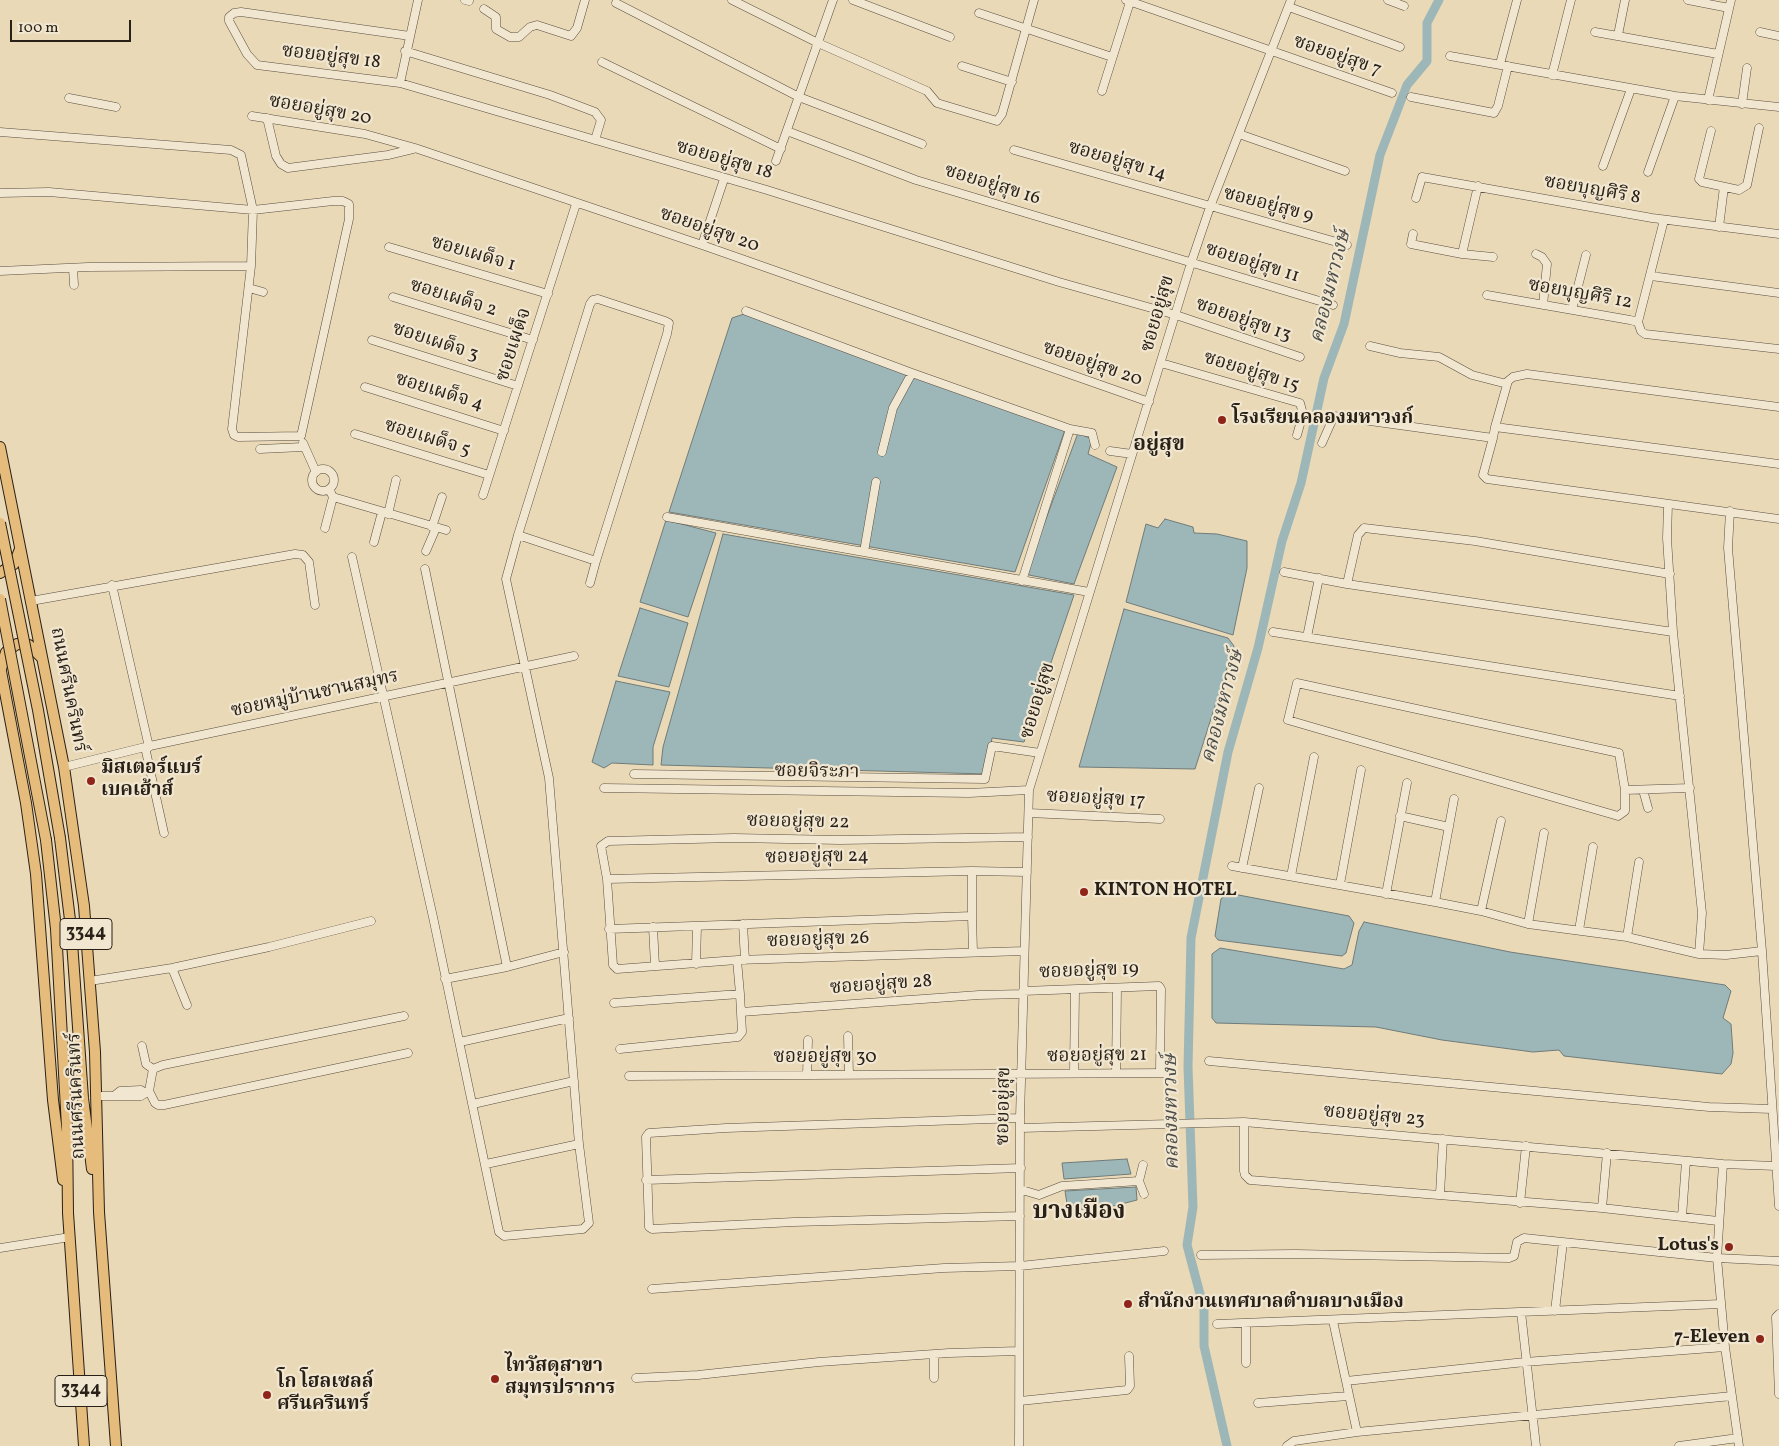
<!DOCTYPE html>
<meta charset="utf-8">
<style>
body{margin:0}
#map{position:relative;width:1779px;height:1446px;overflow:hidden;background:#ead9b6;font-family:Vollkorn,serif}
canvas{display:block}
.scale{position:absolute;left:10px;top:20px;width:121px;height:22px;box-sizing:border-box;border:2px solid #292018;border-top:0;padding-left:6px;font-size:15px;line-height:18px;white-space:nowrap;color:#292018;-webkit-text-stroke:4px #f1e6d0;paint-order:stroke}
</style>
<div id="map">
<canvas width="1779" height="1446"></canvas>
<div class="scale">100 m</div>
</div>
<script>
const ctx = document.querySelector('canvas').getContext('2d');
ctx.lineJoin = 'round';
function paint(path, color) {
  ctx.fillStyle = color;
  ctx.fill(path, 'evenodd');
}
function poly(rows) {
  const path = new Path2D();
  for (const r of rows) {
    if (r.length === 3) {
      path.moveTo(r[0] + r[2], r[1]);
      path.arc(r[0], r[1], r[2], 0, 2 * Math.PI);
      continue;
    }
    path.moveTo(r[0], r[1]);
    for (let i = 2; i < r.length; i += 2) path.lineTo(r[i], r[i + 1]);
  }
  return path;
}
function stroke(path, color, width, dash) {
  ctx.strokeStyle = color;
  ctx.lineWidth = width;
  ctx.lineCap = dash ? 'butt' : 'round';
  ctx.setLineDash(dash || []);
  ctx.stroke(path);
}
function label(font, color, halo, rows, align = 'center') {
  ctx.font = font + ' Vollkorn,"Noto Serif Thai",serif';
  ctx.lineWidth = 4.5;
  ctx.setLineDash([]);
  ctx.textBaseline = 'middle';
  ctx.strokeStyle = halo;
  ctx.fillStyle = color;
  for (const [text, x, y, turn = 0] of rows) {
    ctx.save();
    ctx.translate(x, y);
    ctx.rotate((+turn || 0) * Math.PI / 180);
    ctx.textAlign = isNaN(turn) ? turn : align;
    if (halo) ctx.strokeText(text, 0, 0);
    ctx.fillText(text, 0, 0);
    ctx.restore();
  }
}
const water = poly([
 [744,314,1066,427,1015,572,669,512,732,318,744,314],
 [1078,433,1092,439,1088,454,1117,467,1074,584,1029,575,1027,570,1078,433],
 [1165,519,1193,527,1194,533,1217,534,1247,541,1247,568,1233,635,1126,602,1146,524,1158,528,1165,519],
 [666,520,716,533,688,617,640,602,666,520],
 [723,534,1074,595,1024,742,992,738,986,774,661,765,663,747,723,534],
 [640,608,688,623,669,687,618,676,640,608],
 [1124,609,1228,638,1234,646,1195,769,1079,767,1124,609],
 [616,681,670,692,653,747,653,765,612,763,604,768,592,762,616,681],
 [1228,893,1349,916,1354,923,1346,953,1342,956,1218,940,1215,936,1221,899,1228,893],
 [1364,922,1510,952,1725,985,1731,991,1723,1018,1731,1024,1733,1053,1731,1064,1722,1074,1564,1056,1559,1050,1533,1052,1442,1040,1376,1027,1216,1023,1212,1018,1212,954,1220,948,1344,969,1352,965,1359,931,1364,922],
 [1127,1159,1131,1174,1064,1179,1062,1163,1127,1159],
 [1136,1187,1137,1200,1106,1208,1068,1210,1065,1191,1136,1187]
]);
paint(water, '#9db7b9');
stroke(water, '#6f7b79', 1);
stroke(poly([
 [1227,1446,1204,1346,1204,1309,1187,1245,1193,1207,1188,1067,1191,938,1228,752,1258,648,1282,541,1301,483,1324,378,1344,324,1380,155,1407,85,1427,61,1427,23,1439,0]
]), '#9db7b9', 9);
const minor = poly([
 [465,0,469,1],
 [732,0,818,43,927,91,937,103,997,121,1002,114,1006,100,1034,0],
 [853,0,950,37],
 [1126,0,1392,93],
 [1388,0,1404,6],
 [1688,0,1729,8],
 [616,3,799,97,922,144],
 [1289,7,1400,47],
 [484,9,496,17,496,29,510,37,519,37,530,27,537,25,571,36,577,28,585,0],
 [979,13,1112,57],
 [1595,32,1718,54],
 [1760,32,1779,36],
 [1618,35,1625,0],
 [410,36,241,12,234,13,229,17,229,21,247,54,257,65,400,83,767,190,1059,282,1176,315,1300,357],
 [405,51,550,95,595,112,601,120,595,140],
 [1450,56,1675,96,1779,107],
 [602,62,781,149],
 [1500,64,1517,0],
 [962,66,1012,82],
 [1552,75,1571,0],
 [400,83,418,0],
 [1102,91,1130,2],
 [1411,97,1494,113,1498,106,1508,66],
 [69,98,116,107],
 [1708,100,1731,0],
 [1742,104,1747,68],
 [252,116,365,134,415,148,702,245,1149,402],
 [267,118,276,156,281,164,288,168,388,155,413,149],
 [787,131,916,180,1333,305],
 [1711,131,1699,179,1702,182,1739,190,1747,185,1759,128],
 [0,132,231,150,241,155,253,210,251,266,232,429,234,435,238,437,301,436,349,219,349,204,343,201,333,201,253,210,49,192,0,193],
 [1239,134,1345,171],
 [1014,150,1347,245],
 [776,161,833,0],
 [1603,166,1631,89],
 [1648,172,1675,96],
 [1416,198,1422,177,1652,218,1779,234],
 [1719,227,1724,187],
 [1413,234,1411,244,1462,254,1478,186],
 [702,245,724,179],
 [389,247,548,294],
 [1462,254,1493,257],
 [1536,254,1542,257,1547,264,1543,305],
 [73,268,74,285],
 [0,271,88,267,251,266],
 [1651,276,1779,293],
 [249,288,263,292],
 [1487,295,1630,320,1638,322,1641,331,1645,334,1779,349],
 [393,297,533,340],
 [1572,310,1586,255],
 [746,311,912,373,1070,429,1022,581],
 [1638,322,1664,220],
 [372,340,518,386],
 [1370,346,1400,353,1439,357,1472,375,1507,384],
 [1161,363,1300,403,1303,414,1297,435],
 [365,387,504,431],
 [1495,427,1508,381,1513,377,1527,374,1779,407],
 [1070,429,1092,433,1095,445],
 [355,434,489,475],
 [1493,438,1483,475,1487,479,1779,519],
 [303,443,316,472],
 [1322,443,1334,416,1493,438,1495,427,1779,464],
 [260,449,303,447],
 [1110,451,1132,454],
 [882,452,893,408,912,373],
 [323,480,11],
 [329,489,333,497,446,530],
 [483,495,576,204],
 [1668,504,1667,538,1673,632,1702,913,1699,954],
 [1730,511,1728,548,1762,951,1779,1206],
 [388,514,396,480],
 [667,517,1089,592],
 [432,527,442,497],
 [325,528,333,497],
 [374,542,382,512],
 [426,551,436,528],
 [864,552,876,482],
 [352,557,433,917,499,1232,504,1236,583,1229,589,1223,579,1144,549,778,506,579,518,535,590,304,593,300,598,299,665,321,669,323,667,334,596,561,518,535],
 [425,569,507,967,564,952],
 [1284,572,1347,584,1673,632],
 [590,583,596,561],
 [1347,584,1358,535,1364,528,1475,541,1670,574],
 [112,585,149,747],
 [31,601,295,554,303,555,309,562,315,605],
 [1273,632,1680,696],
 [1307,637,1319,578],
 [145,747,164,833],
 [64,767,145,747,574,656],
 [634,774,985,779,992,746,1040,753],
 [604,788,969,793,1029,790],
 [1625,790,1625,811,1618,816,1288,720,1297,683,1619,753,1625,790,1690,788],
 [1643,790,1648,808],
 [1029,813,1160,819],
 [1400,816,1449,827],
 [1232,866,1435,902,1481,911,1528,924,1627,937,1699,954,1726,955,1762,951],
 [1242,868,1259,788],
 [1291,876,1314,757],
 [607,879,972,871,1027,872],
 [1340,884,1361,770],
 [1386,894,1407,783],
 [1435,902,1454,799],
 [1481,911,1501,821],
 [972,916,972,871],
 [743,924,745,960],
 [1528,924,1544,833],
 [653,927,655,966],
 [609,929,972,916,973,952],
 [1579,930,1593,847],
 [1627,937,1639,862],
 [1024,951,737,960,617,969,613,965,607,879,601,846,608,841,734,838,840,840,1028,837],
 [737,960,740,994],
 [696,964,697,926],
 [172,968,187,1005],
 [445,979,507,967],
 [90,981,172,968,269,947,371,921],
 [1023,991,1159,986,1161,989,1160,1072],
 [614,1003,740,994,742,1032,738,1037,620,1049],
 [741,1012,979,995,1024,994],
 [848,1036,849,1075],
 [460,1042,569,1018],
 [142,1046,146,1064,153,1069],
 [1209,1061,1709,1107,1772,1109],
 [1074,1073,1075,990],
 [1116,1073,1117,989],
 [807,1075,808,1040],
 [629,1076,1172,1073],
 [149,1091,155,1103,158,1105,164,1105,408,1053],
 [115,1095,120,1091,141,1090,144,1092],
 [96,1096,141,1096,149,1091,153,1069,163,1065,404,1016],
 [473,1104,574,1081],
 [1244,1122,1244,1171,1245,1175,1250,1180,1602,1208,1718,1221],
 [1021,1128,1244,1122,1723,1164,1776,1166],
 [486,1164,579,1144],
 [1723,1164,1717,1258,1725,1347,1739,1446],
 [1143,1165,1139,1181,1144,1194],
 [646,1180,1021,1168],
 [1022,1190,1039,1195,1062,1186,1139,1181],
 [1440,1194,1443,1139],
 [1520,1203,1526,1146],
 [1602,1208,1607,1153],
 [1020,1216,794,1222,652,1229,649,1227,646,1137,649,1133,726,1128,1020,1118],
 [1682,1217,1686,1161],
 [0,1248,70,1237],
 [1201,1255,1295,1254,1509,1258,1514,1256,1517,1242,1524,1238,1717,1258,1779,1261],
 [652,1289,944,1268,1020,1266,1164,1251],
 [1555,1311,1563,1242],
 [1521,1312,1536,1446],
 [1779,1314,1776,1317,1779,1394],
 [1333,1321,1357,1432],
 [1246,1323,1246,1363],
 [1217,1324,1721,1304],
 [636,1378,698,1375,819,1362,949,1353,1019,1351],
 [934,1378,934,1355],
 [1346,1381,1525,1362,1725,1347],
 [1020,1401,1127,1390,1130,1386,1129,1356],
 [1258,1403,1348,1396],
 [1019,1446,1020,1118,1029,790,1191,263,1210,207,1291,0],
 [1287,1446,1294,1441,1357,1432,1732,1396],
 [1679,1446,1738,1438]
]);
const major = poly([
 [0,447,64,767,84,906,95,1052,99,1212,116,1446],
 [0,573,14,564,20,549],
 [0,666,26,803,36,874,53,1100,63,1180],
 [1,669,6,652,17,644,29,645,42,658],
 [60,838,71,928,83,1098,92,1169],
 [46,840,56,929,67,1127,68,1213,84,1446]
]);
stroke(minor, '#594e40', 9);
stroke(major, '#292018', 12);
stroke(minor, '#f1e6d0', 8);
stroke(major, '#e5bc7b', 10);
const majorBridge = poly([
 [0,523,38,710,60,838],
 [0,599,46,840]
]);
stroke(majorBridge, '#292018', 12, []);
stroke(majorBridge, '#e5bc7b', 10);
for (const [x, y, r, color] of [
 [1222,420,5,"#8f2418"],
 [91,781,5,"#8f2418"],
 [1084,892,5,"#8f2418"],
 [1729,1247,5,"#8f2418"],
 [1128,1304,5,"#8f2418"],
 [1760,1339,5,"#8f2418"],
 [495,1379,5,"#8f2418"],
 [267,1395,5,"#8f2418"]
]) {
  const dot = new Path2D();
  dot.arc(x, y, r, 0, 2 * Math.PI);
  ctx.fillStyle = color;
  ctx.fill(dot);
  stroke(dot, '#f1e6d0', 2);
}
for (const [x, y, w] of [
 [86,934,52],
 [81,1391,52]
]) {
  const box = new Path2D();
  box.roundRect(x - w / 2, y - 15.5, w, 31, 4);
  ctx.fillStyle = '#f1e6d0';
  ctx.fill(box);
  stroke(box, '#292018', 1);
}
label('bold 18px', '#292018', null, [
 ["3344",86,934],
 ["3344",81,1391]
]);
label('19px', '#292018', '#f1e6d0', [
 ["ซอยอยู่สุข 7",1337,57,19],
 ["ซอยอยู่สุข 18",331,58,7],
 ["ซอยอยู่สุข 20",320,111,10],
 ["ซอยอยู่สุข 18",724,161,16],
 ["ซอยอยู่สุข 14",1117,162,16],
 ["ซอยอยู่สุข 16",992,186,17],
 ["ซอยบุญศิริ 8",1592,191,10],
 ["ซอยอยู่สุข 9",1268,206,15],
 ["ซอยอยู่สุข 20",709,231,19],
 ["ซอยเผด็จ 1",473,255,16],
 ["ซอยอยู่สุข 11",1252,264,17],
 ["ซอยบุญศิริ 12",1580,295,10],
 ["ซอยเผด็จ 2",453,299,17],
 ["ซอยอยู่สุข",1159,314,-74],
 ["ซอยอยู่สุข 13",1243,321,19],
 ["ซอยเผด็จ 3",435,343,18],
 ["ซอยเผด็จ",515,345,-72],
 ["ซอยอยู่สุข 20",1092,365,19],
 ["ซอยอยู่สุข 15",1251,373,17],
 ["ซอยเผด็จ 4",439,393,17],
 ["ซอยเผด็จ 5",427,439,17],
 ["ถนนศรีนครินทร์",67,690,79],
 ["ซอยหมู่บ้านชานสมุทร",315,695,-12],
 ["ซอยอยู่สุข",1039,701,-73],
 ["ซอยจิระภา",817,773,1],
 ["ซอยอยู่สุข 17",1096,800,3],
 ["ซอยอยู่สุข 22",798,823,1],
 ["ซอยอยู่สุข 24",817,858,-1],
 ["ซอยอยู่สุข 26",818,941,-2],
 ["ซอยอยู่สุข 19",1089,972,-2],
 ["ซอยอยู่สุข 28",881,986,-4],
 ["ซอยอยู่สุข 21",1097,1057,-1],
 ["ซอยอยู่สุข 30",825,1059],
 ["ถนนศรีนครินทร์",78,1096,-92],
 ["ซอยอยู่สุข",1005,1106,-89],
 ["ซอยอยู่สุข 23",1374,1117,5]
]);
label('bold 19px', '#292018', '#f1e6d0', [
 ["โรงเรียนคลองมหาวงก์",1232,420],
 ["มิสเตอร์แบร์",101,770],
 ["เบคเฮ้าส์",101,792],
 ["KINTON HOTEL",1094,892],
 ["Lotus's",1719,1247,"right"],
 ["สำนักงานเทศบาลตำบลบางเมือง",1138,1304],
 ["7-Eleven",1750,1339,"right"],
 ["ไทวัสดุสาขา",505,1368],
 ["สมุทรปราการ",505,1390],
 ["โก โฮลเซลล์",277,1384],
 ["ศรีนครินทร์",277,1406]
], 'left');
label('italic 20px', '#4c4d48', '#f1e6d0', [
 ["คลองมหาวงษ์",1332,287,-76],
 ["คลองมหาวงษ์",1224,707,-75],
 ["คลองมหาวงษ์",1173,1112,-91]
]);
label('bold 21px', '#292018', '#f1e6d0', [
 ["อยู่สุข",1159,446]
]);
label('bold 24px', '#292018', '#f1e6d0', [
 ["บางเมือง",1079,1214]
]);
</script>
